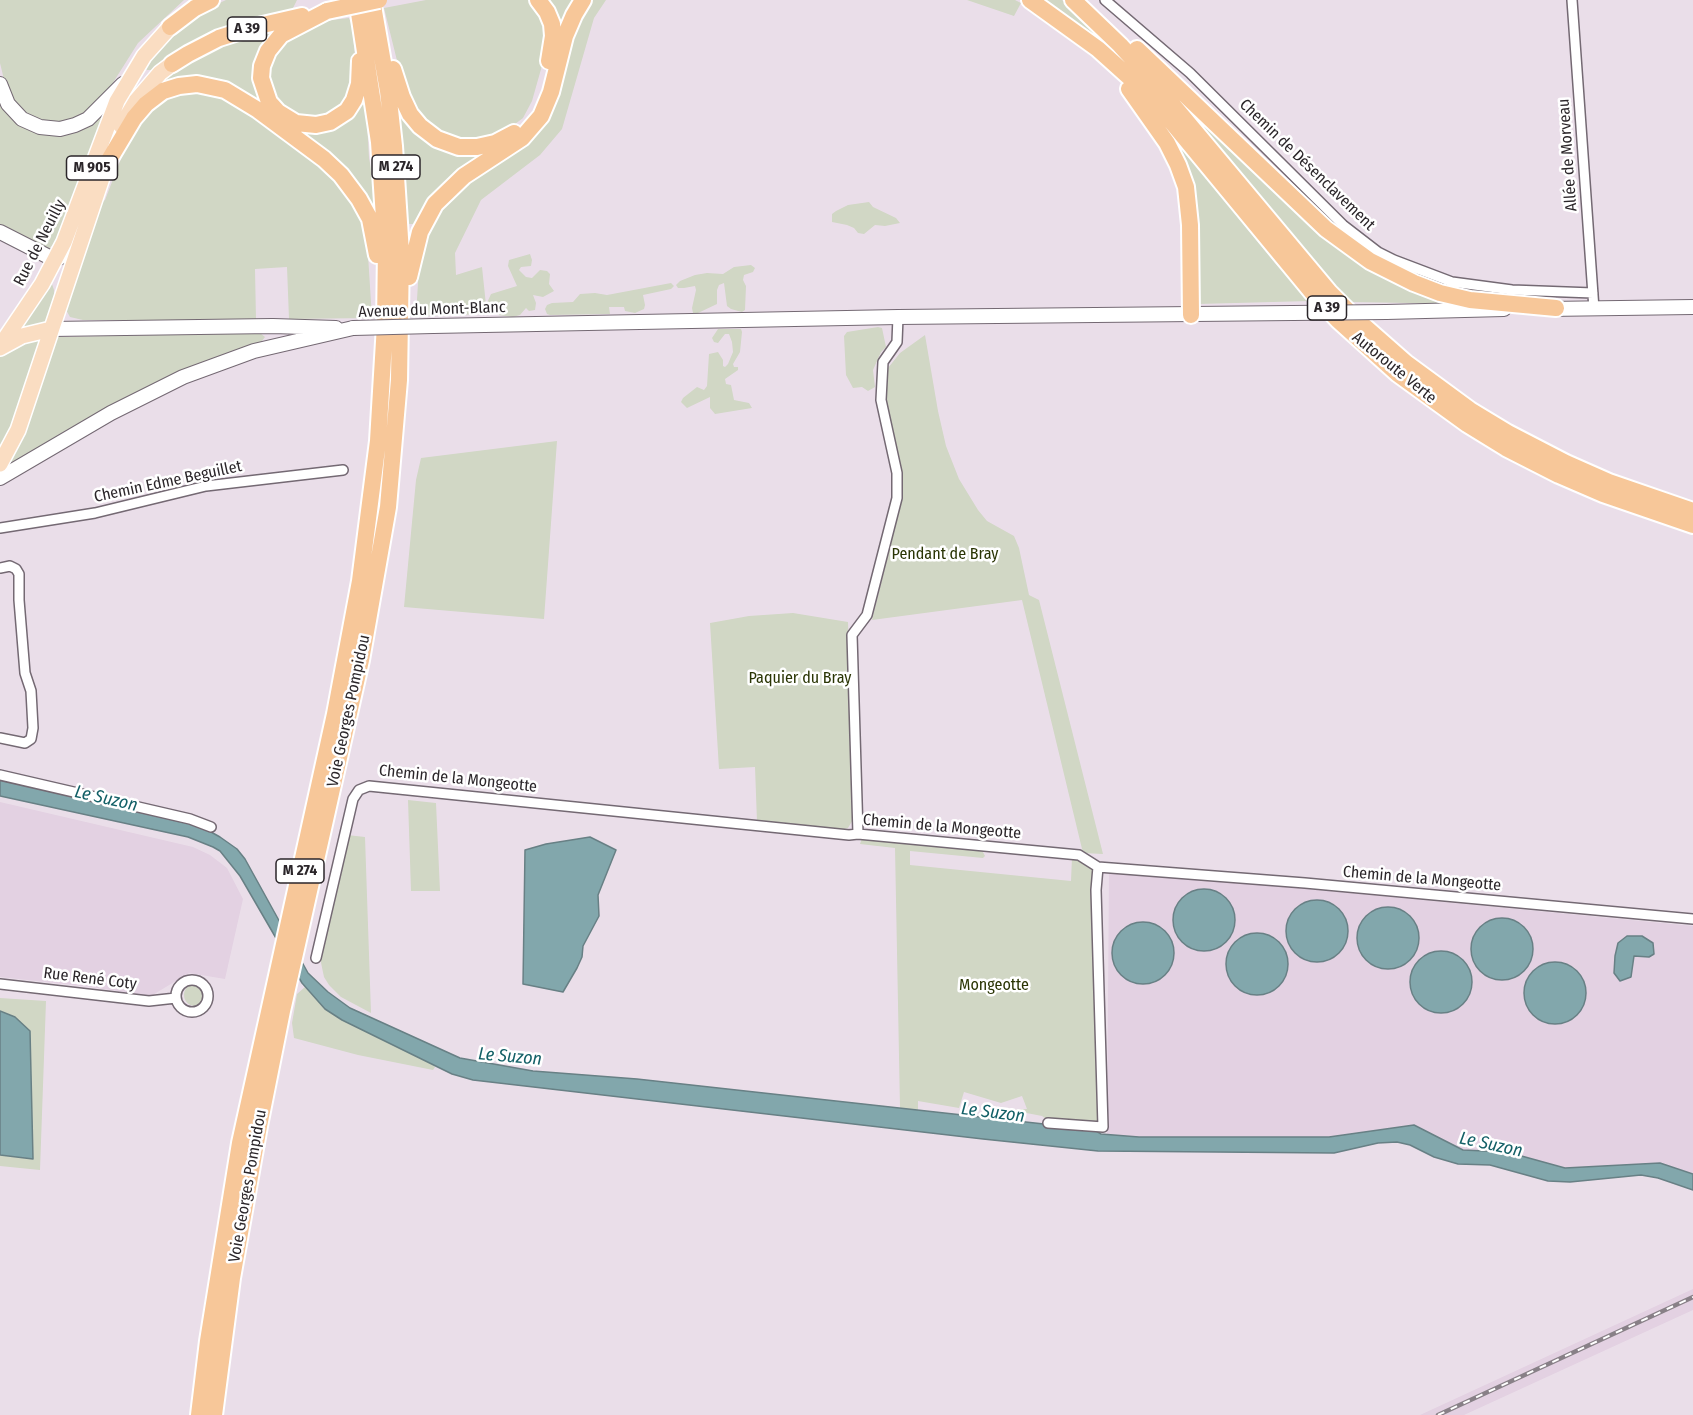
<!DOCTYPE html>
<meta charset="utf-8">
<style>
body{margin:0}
canvas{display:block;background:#eadee9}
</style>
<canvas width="1693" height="1415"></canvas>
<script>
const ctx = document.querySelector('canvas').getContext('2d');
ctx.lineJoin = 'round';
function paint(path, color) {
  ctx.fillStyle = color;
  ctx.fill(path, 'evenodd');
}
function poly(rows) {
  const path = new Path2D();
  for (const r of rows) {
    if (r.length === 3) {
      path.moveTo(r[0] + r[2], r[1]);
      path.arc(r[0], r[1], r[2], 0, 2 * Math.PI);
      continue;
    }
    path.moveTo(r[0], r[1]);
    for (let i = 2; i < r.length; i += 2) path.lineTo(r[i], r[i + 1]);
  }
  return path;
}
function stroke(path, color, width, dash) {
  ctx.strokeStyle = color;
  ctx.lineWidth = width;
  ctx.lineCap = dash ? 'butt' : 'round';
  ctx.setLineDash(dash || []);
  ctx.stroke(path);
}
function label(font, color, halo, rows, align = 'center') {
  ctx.font = font + ' "Fira Sans Condensed",sans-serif';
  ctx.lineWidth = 5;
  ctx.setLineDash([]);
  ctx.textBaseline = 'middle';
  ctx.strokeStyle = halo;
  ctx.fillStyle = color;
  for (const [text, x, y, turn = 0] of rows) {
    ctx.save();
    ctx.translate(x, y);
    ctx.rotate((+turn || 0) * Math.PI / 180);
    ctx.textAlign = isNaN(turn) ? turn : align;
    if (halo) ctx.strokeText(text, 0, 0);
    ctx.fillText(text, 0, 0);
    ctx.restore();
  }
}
paint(poly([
 [0,802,193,847,210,855,227,868,243,899,225,979,189,973,151,996,91,987,0,977],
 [1109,870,1693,926,1693,1174,1660,1163,1565,1168,1507,1152,1463,1150,1414,1125,1329,1137,1139,1137,1107,1135],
 [1693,1289,1693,1310,1464,1415,1420,1415]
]), '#e3d1e2');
paint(poly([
 [0,0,184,0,138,43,109,89,87,114,52,125,26,116,7,92,0,63],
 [226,0,297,0,291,12,155,70,147,70,143,66,154,50,198,13],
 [426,0,531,0,546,22,545,55,532,101,523,118,499,136,486,141,449,139,425,124,404,89,384,8],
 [544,0,578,0,560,40],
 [589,0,606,0,594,18,562,129,540,155,481,200,455,253,456,275,482,267,486,305,491,294,517,286,508,266,509,260,530,254,532,260,531,266,521,267,519,270,526,277,532,278,540,270,547,271,550,274,549,284,554,291,543,297,533,295,536,303,535,310,529,311,526,308,520,315,513,317,498,315,487,305,487,314,416,316,420,250,448,196,510,153,565,58],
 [967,0,1015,0,1021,3,1014,16],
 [1039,0,1062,0,1119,50,1113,54],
 [349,18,352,26,356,65,348,103,317,120,287,112,271,94,268,66,286,38,323,21],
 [273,30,262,54,269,111,241,93,153,88,170,73,229,41],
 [1155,70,1336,244,1469,304,1350,302,1305,253],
 [193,89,239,102,336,176,362,214,372,248,368,255,372,318,289,319,287,267,255,269,256,320,83,320,70,317,65,308,101,203,105,200,132,130,157,101],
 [365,90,369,113,367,121,369,158,376,193,378,221,294,130,312,130],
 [397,96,415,128,495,148,416,224,407,224],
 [0,100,18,123,32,131,44,134,57,135,71,133,86,126,104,112,105,114,59,238,49,249,42,249,0,226],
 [1163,125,1275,263,1310,301,1198,304,1193,196,1196,189],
 [869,202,873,207,896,218,900,223,885,226,875,225,864,234,858,233,854,228,847,225,832,222,832,214,836,211,848,205],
 [751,265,755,268,753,272,744,275,743,280,746,286,745,310,742,312,731,309,727,306,724,283,719,285,717,290,717,304,698,313,693,313,692,308,696,290,695,286,684,288,678,288,676,285,680,281,695,275,707,273,723,274,734,267],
 [51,281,54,290,54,303,47,323,16,334],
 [671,283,674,286,671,289,643,295,645,305,644,309,635,313,625,311,624,307,609,307,610,314,550,315,547,314,545,309,547,305,552,303,573,302,580,294,595,293,607,295],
 [878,327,882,328,886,347,881,352,873,370,875,387,868,391,862,387,853,388,846,375,844,336,847,332],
 [718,329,741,329,742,332,740,352,733,364,734,367,738,367,738,370,725,379,726,384,731,385,734,400,749,403,752,408,715,414,710,408,710,397,687,408,681,402,683,398,697,387,704,390,707,386,709,354,718,352,723,360,723,366,725,367,728,364,733,352,732,342,729,334,725,334,718,343,714,342,712,338],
 [260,333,265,337,261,342,185,371,128,396,6,468,57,337],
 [925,335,938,411,946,446,959,479,978,510,987,521,1014,536,1019,548,1029,595,1039,600,1103,854,1083,853,1022,600,872,620,901,503,900,461,887,410,885,382,888,368,900,353],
 [42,336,22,403,0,455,0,355,10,347],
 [557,441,544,619,404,607,416,480,421,458],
 [793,613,848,622,854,818,848,828,840,830,757,822,755,767,719,769,710,623,749,616],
 [408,800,436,803,440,891,411,891],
 [347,835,365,837,371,1013,341,997,329,985,324,977,320,958],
 [862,838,982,850,985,856,983,858,910,851,910,865,1071,881,1072,857,1082,860,1092,869,1101,1116,1097,1125,1046,1119,1042,1116,1011,1110,1027,1109,1022,1096,1001,1103,964,1092,959,1108,918,1101,918,1110,900,1108,895,848,860,844],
 [195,995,11],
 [305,987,325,1009,342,1020,433,1064,435,1067,433,1070,358,1055,294,1038,292,1023,297,994],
 [0,998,46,1001,40,1170,0,1166,0,1155,33,1159,30,1031,15,1017,0,1011]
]), '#d1d7c5');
const water = poly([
 [0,780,188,822,202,827,220,837,237,849,245,859,308,973,328,992,350,1008,460,1058,533,1071,637,1079,1080,1128,1093,1129,1101,1134,1139,1137,1329,1137,1414,1125,1463,1150,1507,1152,1565,1168,1660,1163,1693,1174,1693,1190,1658,1178,1641,1175,1570,1182,1548,1181,1490,1165,1458,1164,1434,1157,1410,1145,1397,1142,1378,1143,1334,1153,1098,1151,983,1139,473,1080,452,1074,342,1020,325,1009,302,983,240,876,220,851,213,847,188,837,0,796,0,780],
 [590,837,616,850,598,895,599,916,583,946,582,957,577,968,563,992,523,984,525,850,546,844,590,837],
 [1204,920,31],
 [1317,931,31],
 [1388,938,31],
 [1502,949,31],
 [1143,953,31],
 [1257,964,31],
 [1627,936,1642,936,1653,943,1654,954,1649,957,1634,956,1631,977,1620,981,1614,973,1615,956,1618,943,1627,936],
 [1441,982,31],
 [1555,993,31],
 [0,1011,15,1017,30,1031,33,1159,0,1155,0,1011]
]);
paint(water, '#82a7ac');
stroke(water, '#688085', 1.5);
const street = poly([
 [1105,0,1190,73,1343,225,1378,252,1394,260,1452,282,1512,290,1593,293],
 [1572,0,1594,309],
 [0,528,95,513,206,486,343,470],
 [0,568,10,566,16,569,19,574,19,600,25,673,31,691,33,728,31,739,25,743,0,738],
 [0,775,190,819,211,827],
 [858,834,852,635,867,615,897,498,897,473,881,400,883,362,897,342,898,317],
 [316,958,353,799,359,790,369,786,849,835,858,834,1079,855,1098,867,1305,883,1693,919],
 [192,996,16],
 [0,984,149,1001,176,998],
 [1048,1123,1103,1127,1098,958,1096,890,1098,867]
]);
const secondary = poly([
 [0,84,8,104,22,119,40,127,60,129,75,125,88,119,123,84],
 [0,232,55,260,78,248],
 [1547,309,1693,307],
 [1386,312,1504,309],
 [433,326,898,317,1293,313],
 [51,329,273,326,336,328],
 [0,478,111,413,183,377,254,351,353,328]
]);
const primary = poly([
 [121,126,136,101,160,73,172,64],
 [0,346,42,284,64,242,117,101,144,56,170,27],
 [0,348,22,336,51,329],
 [0,464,18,430,110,154]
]);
const highway = poly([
 [538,0,547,12,552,24,553,36,549,61],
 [1030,0,1098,49,1138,85,1170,120,1311,291,1338,320,1398,374,1467,424,1506,448,1559,475,1603,494,1693,525],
 [1073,0,1120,45,1151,79,1329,292,1356,319,1406,363,1470,410,1508,433,1566,463,1609,482,1693,511],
 [327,11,281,35,268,51,262,66,261,78,269,102,278,112,296,123,316,125,330,122,347,111,354,100,359,84,360,61],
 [170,27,195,8,211,0],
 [1137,49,1326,229,1370,261,1414,283,1440,293,1470,300,1556,308],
 [172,64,188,54,219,38,254,27,302,16],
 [393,69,402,97,410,114,420,126,437,139,459,147,477,147,495,143,514,133],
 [1129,89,1167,143,1178,165,1186,187,1190,225,1191,315],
 [106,165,134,118,146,104,163,91,179,86,197,84,225,90,258,110,324,159,341,175,359,199,370,219,377,255],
 [409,277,420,232,435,204,464,176,522,138,541,116,551,92,565,36,574,15,583,0],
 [199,1415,208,1341,240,1143,335,714,360,581,378,441,385,325,386,248,379,142,357,0],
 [214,1415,232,1278,259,1126,282,1011,361,660,388,507,399,380,401,253,394,146,388,91,372,0]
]);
stroke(street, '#746973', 12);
stroke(secondary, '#746973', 16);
stroke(primary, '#fff', 18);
stroke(highway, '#fff', 20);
stroke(street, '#fff', 9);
stroke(secondary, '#fff', 14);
stroke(primary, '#faddc2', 15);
stroke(highway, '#f7c799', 16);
const rail = poly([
 [1438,1415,1693,1297]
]);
stroke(rail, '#888087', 4.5);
stroke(rail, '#fff', 2, [7]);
const secondaryBridge = poly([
 [1293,313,1386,312],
 [353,328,433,326]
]);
const highwayBridge = poly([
 [327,11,379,0]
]);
stroke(secondaryBridge, '#746973', 16, []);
stroke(highwayBridge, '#fff', 20, []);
stroke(secondaryBridge, '#fff', 14);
stroke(highwayBridge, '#f7c799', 16);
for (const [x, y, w] of [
 [247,29,39],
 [396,167,48],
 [92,168,51],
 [1327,308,39],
 [300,871,48]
]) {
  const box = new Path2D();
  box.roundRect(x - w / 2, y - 12, w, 24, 4.5);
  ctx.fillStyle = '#fff';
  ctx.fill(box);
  stroke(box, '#2b262a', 1.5);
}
label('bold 15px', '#2b262a', null, [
 ["A 39",247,29],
 ["M 274",396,167],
 ["M 905",92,168],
 ["A 39",1327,308],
 ["M 274",300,871]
]);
label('16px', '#2b262a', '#fff', [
 ["Allée de Morveau",1568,155,-94],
 ["Chemin de Désenclavement",1307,165,44],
 ["Rue de Neuilly",40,243,-63],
 ["Avenue du Mont-Blanc",432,310,-2],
 ["Autoroute Verte",1394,368,39],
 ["Chemin Edme Beguillet",168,482,-12],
 ["Voie Georges Pompidou",349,711,-78],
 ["Chemin de la Mongeotte",458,779,6],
 ["Chemin de la Mongeotte",942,827,5],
 ["Chemin de la Mongeotte",1422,879,5],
 ["Rue René Coty",90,979,7],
 ["Voie Georges Pompidou",248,1186,-80]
]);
label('16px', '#2a3504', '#fff', [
 ["Pendant de Bray",945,555],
 ["Paquier du Bray",800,679],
 ["Mongeotte",994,986]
]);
label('italic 18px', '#136067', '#fff', [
 ["Le Suzon",106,799,13],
 ["Le Suzon",510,1057,5],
 ["Le Suzon",993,1113,7],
 ["Le Suzon",1491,1145,12]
]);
</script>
